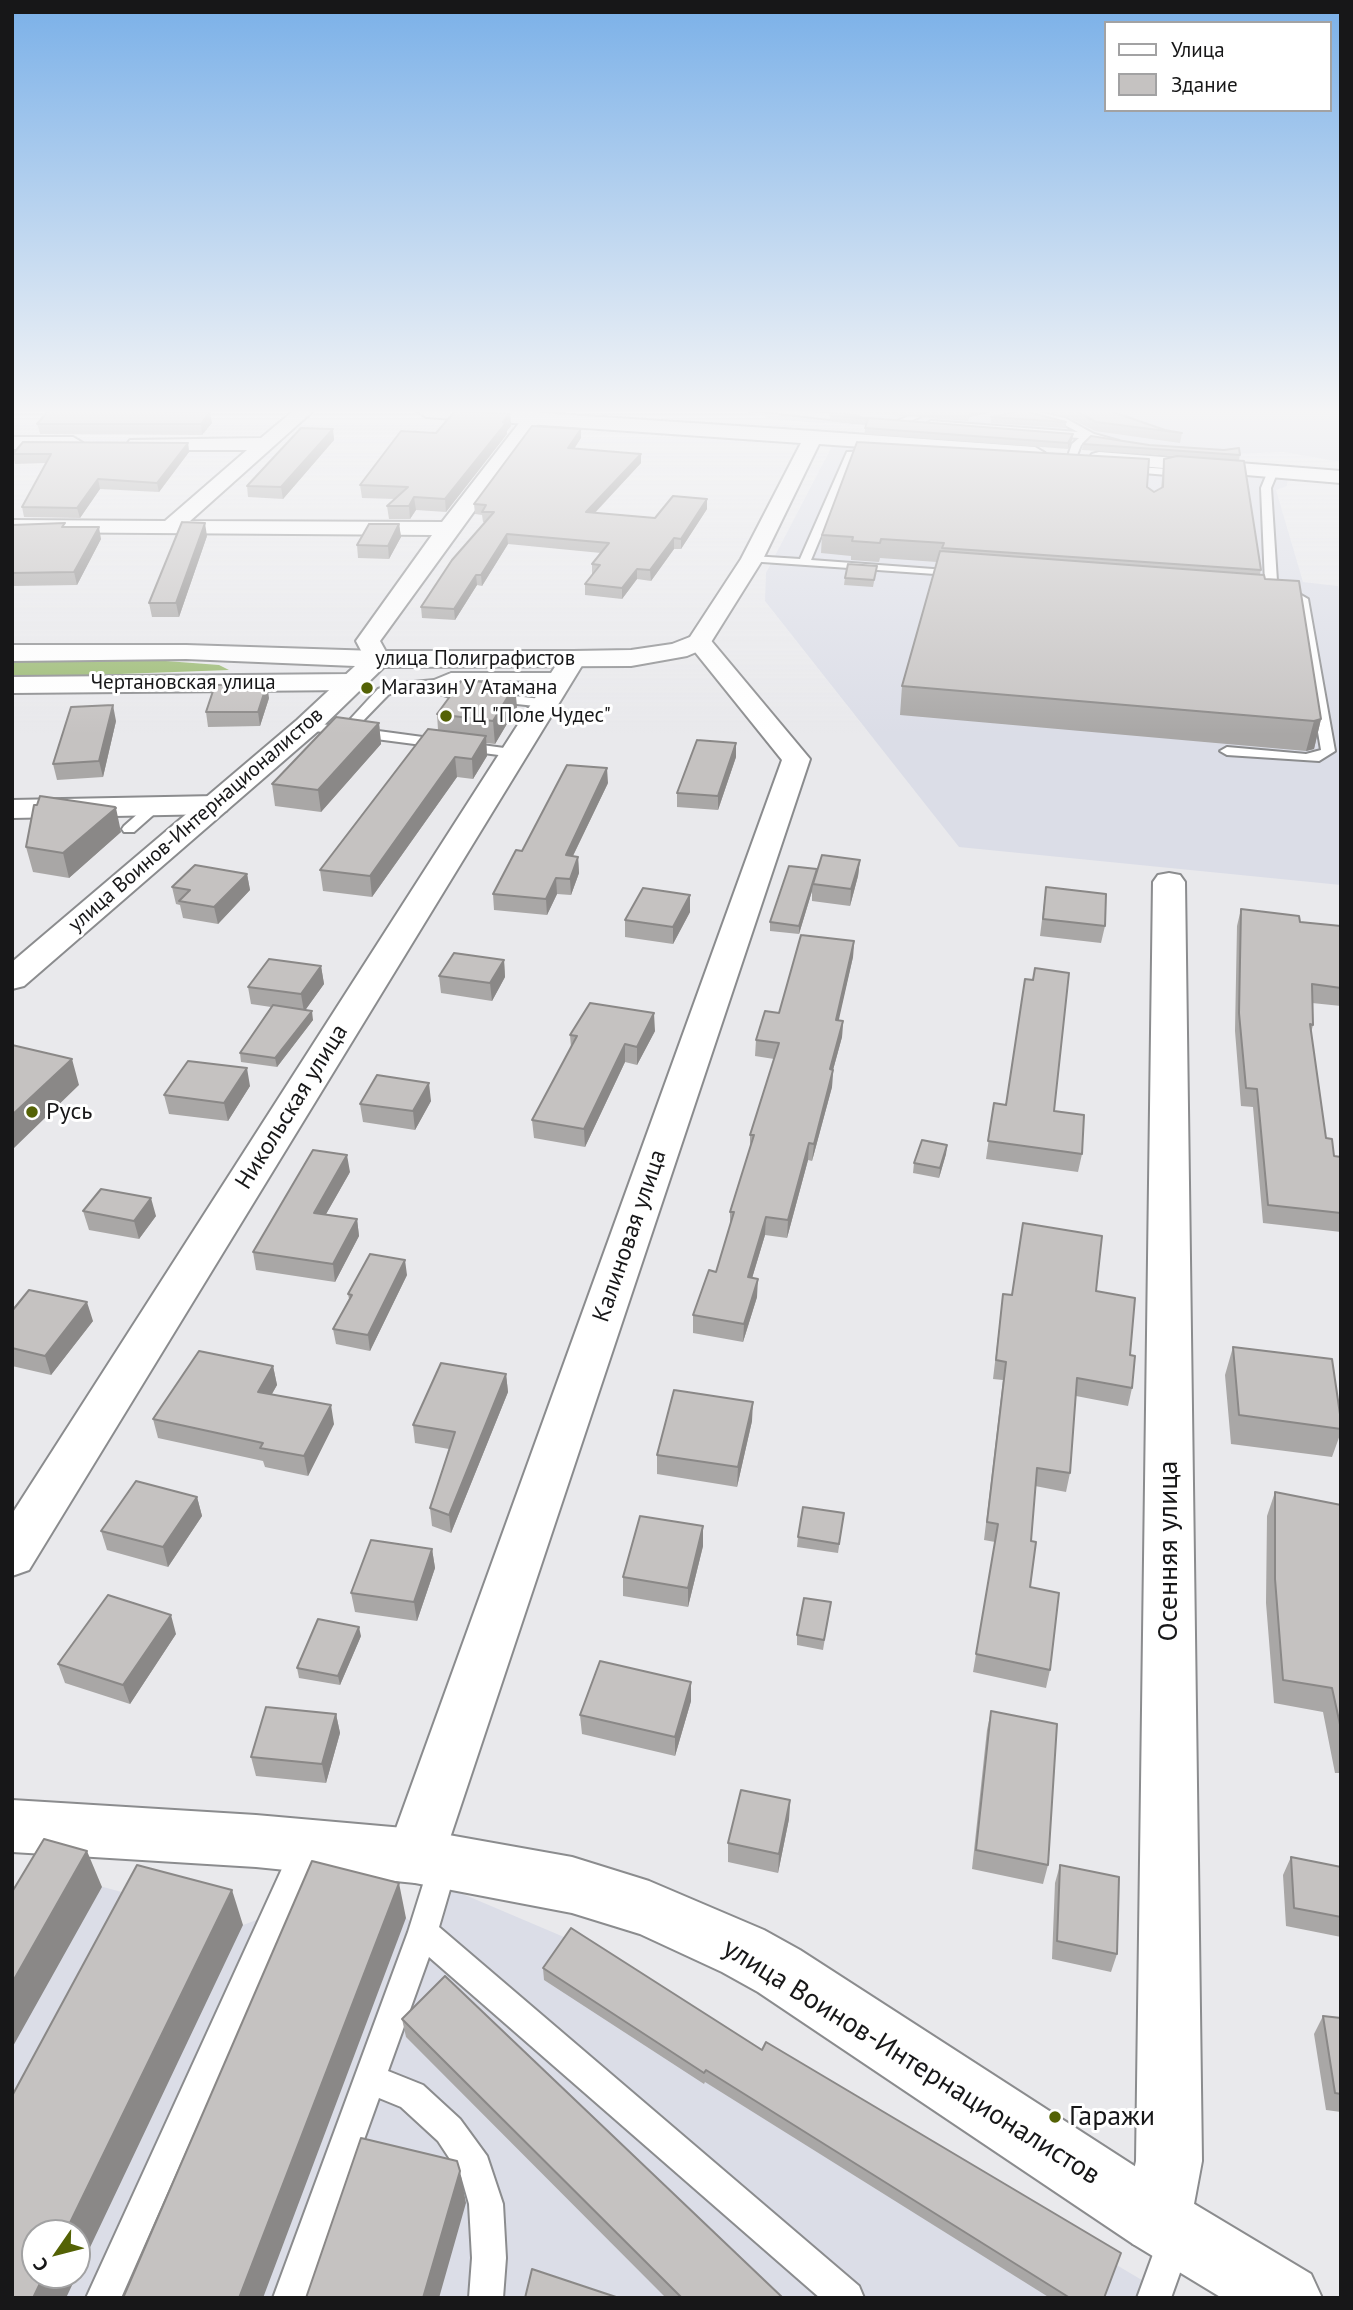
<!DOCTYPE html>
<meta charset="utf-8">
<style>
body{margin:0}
#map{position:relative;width:1353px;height:2310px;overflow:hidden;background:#e9e9ec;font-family:"PT Sans",sans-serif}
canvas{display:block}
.frame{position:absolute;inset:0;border:14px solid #171718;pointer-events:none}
.legend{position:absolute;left:1104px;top:21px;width:228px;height:91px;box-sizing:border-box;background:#fff;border:2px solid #a2a2a3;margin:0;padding:9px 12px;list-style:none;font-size:21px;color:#171718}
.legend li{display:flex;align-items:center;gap:14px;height:35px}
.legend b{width:35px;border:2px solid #a2a2a3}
.north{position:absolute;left:21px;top:2219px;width:70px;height:70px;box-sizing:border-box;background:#fff;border:2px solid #a2a2a3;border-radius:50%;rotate:235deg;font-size:19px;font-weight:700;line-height:28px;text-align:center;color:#171718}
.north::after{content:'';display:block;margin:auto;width:24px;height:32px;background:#546205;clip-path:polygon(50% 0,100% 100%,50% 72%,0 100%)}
</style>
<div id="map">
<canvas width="1353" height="2310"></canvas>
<div class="frame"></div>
<ul class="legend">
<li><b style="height:9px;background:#fff"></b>Улица</li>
<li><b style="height:19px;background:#c5c2c1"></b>Здание</li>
</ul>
<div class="north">С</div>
</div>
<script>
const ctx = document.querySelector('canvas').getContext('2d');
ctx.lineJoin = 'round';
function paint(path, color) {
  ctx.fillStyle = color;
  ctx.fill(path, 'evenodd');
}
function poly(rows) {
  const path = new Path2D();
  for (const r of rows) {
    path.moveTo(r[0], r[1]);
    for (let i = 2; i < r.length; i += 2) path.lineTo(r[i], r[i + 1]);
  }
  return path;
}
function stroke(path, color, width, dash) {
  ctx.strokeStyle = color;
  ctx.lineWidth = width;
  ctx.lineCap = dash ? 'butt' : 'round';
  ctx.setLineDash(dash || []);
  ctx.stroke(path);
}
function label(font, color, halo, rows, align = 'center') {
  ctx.font = font + ' "PT Sans",sans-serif';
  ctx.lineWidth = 6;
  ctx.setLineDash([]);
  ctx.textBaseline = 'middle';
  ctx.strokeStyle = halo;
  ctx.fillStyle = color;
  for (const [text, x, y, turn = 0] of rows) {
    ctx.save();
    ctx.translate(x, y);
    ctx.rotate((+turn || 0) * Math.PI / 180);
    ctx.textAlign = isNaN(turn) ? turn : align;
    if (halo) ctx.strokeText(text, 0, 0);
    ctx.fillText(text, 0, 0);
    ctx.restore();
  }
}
paint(poly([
 [742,411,1341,411,1341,462,1283,452,1239,454,1090,449,945,431,764,419,769,417],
 [841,444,1288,478,1287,486,1276,490,1303,582,1338,586,1341,599,1341,885,959,847,765,601,766,573,832,446],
 [59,1875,243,1925,320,1897,406,1918,423,1932,451,1889,571,1940,1172,2298,12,2298,12,1956],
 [35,2233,77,2233,77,2275,35,2275]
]), '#dbdde7');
paint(poly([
 [153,660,219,665,229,670,12,678,12,661]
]), '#99b970');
const service = poly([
 [762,411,800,411,856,416,861,419,856,422,762,411],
 [920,411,934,411,903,424,895,422,920,411],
 [1033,411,1065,418,1094,434,1119,441,1114,444,1089,439,1081,445,1076,458,1073,459,1068,456,1072,444,1079,438,931,427,926,424,931,421,1078,432,1059,422,1019,412,1033,411],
 [878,451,881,452,881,456,854,457,811,560,960,571,966,574,964,576,748,561,748,557,752,556,800,559,847,452,878,451],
 [1124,466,1167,469,1172,472,1167,475,1120,471,1120,467,1124,466],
 [1273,468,1278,471,1271,488,1277,581,1308,599,1335,751,1319,761,1227,755,1220,751,1227,747,1306,754,1321,750,1296,601,1265,583,1261,488,1268,471,1273,468],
 [451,673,562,673,568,677,562,681,463,680,444,685,452,689,550,700,552,703,545,707,450,697,434,692,432,688,395,692,388,695,356,728,519,750,521,753,514,757,307,730,300,726,307,722,343,727,378,689,393,684,434,680,451,673],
 [155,802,162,806,160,809,134,832,124,832,122,829,124,826,150,803,155,802],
 [306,1834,316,1838,320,1847,121,2298,86,2298,296,1838,306,1834],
 [444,1848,454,1852,458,1862,439,1927,859,2286,864,2298,820,2298,429,1957,388,2071,423,2085,460,2119,487,2156,503,2204,506,2258,503,2298,469,2298,472,2258,469,2204,461,2176,438,2141,401,2107,379,2098,307,2298,273,2298,408,1932,430,1862,434,1852,444,1848],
 [1175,2222,1187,2227,1192,2239,1171,2298,1137,2298,1163,2227,1175,2222]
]);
const minor = poly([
 [293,411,313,411,190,521,442,522,523,418,521,411,539,411,541,418,539,422,380,641,390,659,386,664,377,667,368,664,356,641,432,535,12,532,12,520,165,521,247,450,137,450,130,448,127,444,130,440,261,438,293,411],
 [12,437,73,437,83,443,73,449,12,449,12,437],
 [699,635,708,637,810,759,444,1856,435,1875,415,1883,395,1875,386,1856,782,760,687,642,690,637,699,635],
 [573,651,582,654,586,659,29,1570,12,1576,12,1514,560,659,564,654,573,651],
 [353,674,362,677,366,682,362,687,353,690,12,693,12,677,353,674],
 [216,796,226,799,231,805,226,811,216,814,12,818,12,800,216,796],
 [1169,873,1180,875,1185,882,1202,2161,1191,2220,1181,2244,1157,2254,1133,2244,1123,2220,1136,2161,1153,882,1158,875,1169,873]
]);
const tertiary = poly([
 [417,411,510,411,813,431,1035,447,1045,453,1035,459,819,444,763,559,708,647,687,656,631,666,384,667,317,732,24,986,12,989,12,962,297,720,355,666,186,659,12,661,12,645,186,645,377,651,573,651,631,650,672,644,690,637,741,559,801,443,426,417,417,411],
 [1099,452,1341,471,1341,483,1092,462,1089,458,1092,454,1099,452],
 [12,1800,256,1815,415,1829,572,1857,649,1881,764,1930,800,1950,1181,2196,1311,2274,1322,2298,1222,2298,1133,2244,758,1992,722,1972,640,1934,572,1913,415,1883,256,1867,12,1852,12,1800]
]);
stroke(service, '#8b8c8e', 4);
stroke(minor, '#8b8c8e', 4);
stroke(tertiary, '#8b8c8e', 4);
paint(service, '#fff');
paint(minor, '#fff');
paint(tertiary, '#fff');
paint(poly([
 [843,411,997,411,969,417,968,421],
 [1046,411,1110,411,1165,430,1182,433,1180,443,1095,431,1066,416],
 [510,414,511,426,507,431,507,434,446,512,416,510,410,519,389,519,387,506,395,499,362,498,360,485,436,433],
 [830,415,1073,434,1072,440,1068,449,864,434,866,425,830,421],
 [991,417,1066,422,1066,428,991,423],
 [212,423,202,435,40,434,37,424],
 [333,429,334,440,283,499,248,497,247,486],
 [581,438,574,448,641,454,641,463,595,513,655,518,707,509,681,549,674,549,651,581,637,579,622,599,585,595,585,584,592,575,592,564,601,553,508,544,482,586,477,585,455,620,422,618,421,607,486,522,483,522,482,515,475,514,474,504],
 [188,443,189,452,159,492,100,489,80,518,24,517,22,507,46,463,15,464,13,454],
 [1083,444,1149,445,1240,455,1239,460,1261,570,1260,574,1265,579,1321,719,1314,749,1306,751,900,715,902,686,937,562,880,558,879,562,851,560,851,556,821,553,822,535,1147,487,1154,492,1161,488,1164,459,1175,456,1082,450],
 [399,524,401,537,389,559,358,558,357,545],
 [12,525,66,527,101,539,77,585,12,586],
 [207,536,179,617,152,617,149,603],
 [877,566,873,587,844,585,845,578],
 [269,698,260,726,208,727,206,712],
 [517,707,495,744,486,743,487,756,473,779,457,777,372,897,323,891,320,870,438,730,437,714],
 [116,721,103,777,57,780,53,764],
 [379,723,381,744,321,812,275,806,272,784],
 [736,743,736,757,718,810,677,807,677,793],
 [608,783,573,856,578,857,579,873,571,895,557,894,547,915,494,910,493,894,522,851],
 [121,832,69,878,33,872,26,847],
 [860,860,858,876,850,906,812,901,812,891,799,934,770,931,770,922,817,869],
 [247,874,250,890,218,924,183,918,180,905,176,904,172,887],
 [1046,887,1105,926,1101,943,1040,936],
 [690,895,690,912,673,944,625,937,625,920],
 [1241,909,1300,922,1341,926,1341,1006,1312,1003,1313,1025,1311,1033,1326,1138,1334,1156,1341,1157,1341,1232,1263,1223,1253,1107,1241,1106,1235,1031,1237,926],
 [854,941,853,957,838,1020,843,1021,842,1037,833,1070,832,1087,812,1161,808,1160,787,1238,765,1235,752,1278,757,1297,743,1342,693,1333,693,1315,716,1272,730,1227,730,1212,750,1149,750,1135,774,1059,755,1056,756,1040,779,1013],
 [504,960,505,977,492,1001,441,993,439,976],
 [321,966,324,984,305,1010,313,1020,277,1067,241,1062,240,1053,271,1007,251,1004,248,987],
 [655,1031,637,1065,625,1062,585,1147,534,1138,532,1120,571,1047,570,1035],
 [250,1086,228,1121,169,1114,164,1095],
 [431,1101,415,1130,363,1122,360,1104],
 [994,1103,1054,1111,1082,1154,1078,1172,986,1159],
 [947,1145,946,1154,939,1178,913,1173,914,1163],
 [350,1172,326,1214,357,1219,359,1236,335,1282,256,1270,253,1252],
 [83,1211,156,1216,139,1239,89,1230],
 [407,1275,370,1351,336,1344,333,1329,349,1299,348,1294],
 [1096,1291,1130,1355,1132,1388,1128,1406,1076,1396,1070,1473,1066,1492,1035,1486,1031,1541,1030,1587,1050,1670,1046,1688,973,1672,995,1542,984,1540,1003,1380,993,1379,1003,1294,1012,1295],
 [12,1311,93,1321,51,1375,12,1366],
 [1233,1347,1341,1421,1341,1432,1332,1457,1231,1444,1225,1375],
 [273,1366,277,1385,272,1394,334,1424,308,1476,265,1467,263,1461,158,1438,153,1419],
 [506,1374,508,1392,451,1533,432,1526,430,1508,449,1449,415,1443,413,1425],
 [752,1421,737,1487,657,1474,657,1455],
 [1275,1492,1341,1505,1341,1773,1335,1773,1323,1712,1274,1703,1266,1603,1267,1516],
 [197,1497,202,1516,168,1567,107,1550,101,1531],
 [844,1513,838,1553,797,1547,798,1537],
 [703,1526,703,1546,688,1607,623,1596,623,1577],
 [432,1549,435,1568,417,1621,355,1612,351,1593],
 [831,1602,823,1650,797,1645,797,1635],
 [176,1634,130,1704,65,1683,58,1664],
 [361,1636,340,1685,299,1678,297,1668],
 [691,1682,691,1701,675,1756,582,1734,580,1715],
 [991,1711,1048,1865,1043,1884,972,1869,987,1730],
 [336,1714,340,1733,326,1783,256,1776,251,1757],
 [790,1800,789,1819,778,1873,728,1862,728,1843],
 [1291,1857,1341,1867,1341,1937,1286,1926,1283,1875],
 [1060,1865,1117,1954,1111,1972,1052,1959,1055,1883],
 [543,1968,1104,2298,1050,2298,705,2082,704,2084,544,1980],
 [1323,2016,1341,2018,1341,2112,1326,2110,1314,2034],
 [402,2019,783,2298,666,2298,406,2037]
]), '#a9a7a6');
paint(poly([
 [969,411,997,411,969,417,968,421],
 [210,412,212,423,202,435,201,424],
 [510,414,511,426,507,431,507,434,446,512,445,499],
 [333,429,334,440,283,499,281,487],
 [581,429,581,438,569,457,568,448],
 [1073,434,1072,440,1068,449,1068,443],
 [188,443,189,452,159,492,157,483],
 [641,454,641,463,586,522,586,512],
 [98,479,100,489,80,518,77,508],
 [414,497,416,510,410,519,409,506],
 [707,499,707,509,681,549,681,539],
 [205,523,207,536,179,617,176,603],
 [399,524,401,537,389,559,388,546],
 [99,527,101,539,77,585,74,572],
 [507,534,508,544,482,586,481,575],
 [674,538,674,549,651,581,650,570],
 [637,569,637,579,622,599,622,588],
 [476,575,477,585,455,620,454,609],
 [267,684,269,698,260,726,258,712],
 [515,685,517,707,495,744,493,721],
 [113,705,116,721,103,777,99,761],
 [1321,719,1314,749,1306,751,1314,721],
 [379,723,381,744,321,812,318,790],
 [486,736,487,756,473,779,472,759],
 [736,743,736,757,718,810,718,796],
 [455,757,457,777,372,897,370,876],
 [607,768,608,783,566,870,566,855],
 [116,808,121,832,69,878,63,853],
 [578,857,579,873,571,895,570,879],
 [860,860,858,876,850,906,851,889],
 [817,869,813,884,812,891,799,934,799,926],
 [247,874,250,890,218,924,214,907],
 [556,878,557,894,547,915,546,899],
 [690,895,690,912,673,944,673,927],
 [854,941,853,957,835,1037,836,1020],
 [504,960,505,977,492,1001,490,983],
 [321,966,324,984,304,1012,301,994],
 [312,1011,313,1020,277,1067,275,1058],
 [654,1013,655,1031,637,1065,637,1047],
 [843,1021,842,1037,833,1070,832,1087,812,1161,814,1144,830,1069],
 [625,1044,625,1062,585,1147,584,1129],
 [72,1059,79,1085,12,1150,12,1115],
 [247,1068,250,1086,228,1121,224,1103],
 [429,1083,431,1101,415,1130,413,1111],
 [809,1143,808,1160,787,1238,788,1220],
 [947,1145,946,1154,939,1178,940,1168],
 [347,1155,350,1172,317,1230,314,1213],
 [151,1198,156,1216,139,1239,134,1221],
 [766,1217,765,1235,747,1295,748,1277],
 [357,1219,359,1236,335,1282,333,1264],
 [405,1260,407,1275,370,1351,368,1335],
 [758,1279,757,1297,743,1342,744,1324],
 [87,1302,93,1321,51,1375,45,1356],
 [273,1366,277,1385,262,1411,258,1392],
 [506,1374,508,1392,451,1533,449,1515],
 [753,1402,752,1421,737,1487,738,1467],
 [331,1405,334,1424,308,1476,304,1456],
 [197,1497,202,1516,168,1567,163,1547],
 [703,1526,703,1546,688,1607,688,1588],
 [432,1549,435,1568,417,1621,414,1602],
 [171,1615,176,1634,130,1704,123,1685],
 [359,1627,361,1636,340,1685,338,1676],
 [691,1682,691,1701,675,1756,675,1737],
 [336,1714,340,1733,326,1783,322,1764],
 [790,1800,789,1819,778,1873,779,1854],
 [87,1851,102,1887,12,2048,12,1983],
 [399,1883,406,1918,263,2298,239,2298],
 [232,1890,243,1925,66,2298,33,2298,44,2275,77,2275,77,2233,65,2233],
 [460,2171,466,2203,439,2298,423,2298]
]), '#8a8887');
const building = poly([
 [48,411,116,411,210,412,201,424,37,424,48,411],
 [455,411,510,414,503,422,506,423,445,499,414,497,409,506,387,506,408,487,360,485,401,431,436,433,455,411],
 [1020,411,1025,411,1066,422,991,417,1020,411],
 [1076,411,1110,411,1165,430,1182,433,1096,422,1076,411],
 [830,415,1073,434,1068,443,865,428,868,419,830,415],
 [532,426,581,429,568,448,641,454,586,512,655,518,673,496,707,499,681,539,674,538,650,570,637,569,622,588,585,584,600,565,592,564,609,543,507,534,481,575,476,575,454,609,421,607,452,560,494,512,482,512,486,505,474,504,532,426],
 [301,428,333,429,281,487,247,486,301,428],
 [1091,436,1149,445,1224,450,1239,448,1240,455,1083,444,1091,436],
 [23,442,188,443,157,483,98,479,77,508,22,507,51,454,13,454,23,442],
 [857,442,1149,459,1147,487,1154,492,1163,487,1164,459,1177,456,1244,461,1261,570,942,548,944,543,881,539,880,543,852,541,853,537,822,535,857,442],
 [182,522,205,523,176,603,149,603,182,522],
 [65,523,62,527,99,527,74,572,12,573,12,525,65,523],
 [369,524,399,524,388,546,357,545,369,524],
 [940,551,1264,575,1265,579,1299,581,1321,719,1314,721,902,686,940,551],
 [848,564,877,566,874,580,845,578,848,564],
 [462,680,515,685,493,721,437,714,462,680],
 [267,684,258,712,206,712,215,685,267,684],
 [113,705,99,761,53,764,71,707,113,705],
 [336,717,379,723,318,790,272,784,336,717],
 [428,729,486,736,472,759,455,757,370,876,320,870,428,729],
 [697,740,736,743,718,796,677,793,697,740],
 [567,765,607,768,566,855,578,857,570,879,556,878,546,899,493,894,516,850,522,851,567,765],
 [40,796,115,807,116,808,63,853,26,847,34,805,37,805,40,796],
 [822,855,860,860,851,889,813,884,822,855],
 [195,865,247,874,214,907,179,901,190,890,172,887,195,865],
 [789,866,817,869,799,926,770,922,789,866],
 [1046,887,1106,894,1105,926,1043,919,1046,887],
 [643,888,690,895,673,927,625,920,643,888],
 [1241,909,1299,916,1300,922,1341,926,1341,988,1312,984,1313,1025,1310,1024,1326,1138,1332,1139,1334,1156,1341,1157,1341,1213,1268,1205,1257,1089,1246,1088,1239,1013,1241,909],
 [801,935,854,941,836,1020,843,1021,830,1069,833,1070,814,1144,809,1143,788,1220,766,1217,748,1277,758,1279,744,1324,693,1315,709,1270,716,1272,734,1212,730,1212,754,1135,750,1135,779,1043,756,1040,765,1011,779,1013,801,935],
 [454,953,504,960,490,983,439,976,454,953],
 [269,959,321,966,301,994,248,987,269,959],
 [1035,968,1069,973,1054,1111,1084,1115,1082,1154,988,1141,994,1103,1006,1105,1025,979,1033,980,1035,968],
 [590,1003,654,1013,637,1047,625,1044,584,1129,532,1120,577,1036,570,1035,590,1003],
 [273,1005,312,1011,275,1058,240,1053,273,1005],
 [12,1045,72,1059,12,1115,12,1045],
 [188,1061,247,1068,224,1103,164,1095,188,1061],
 [377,1075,429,1083,413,1111,360,1104,377,1075],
 [922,1140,947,1145,940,1168,914,1163,922,1140],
 [313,1150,347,1155,314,1213,357,1219,333,1264,253,1252,313,1150],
 [101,1189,151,1198,134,1221,83,1211,101,1189],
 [1023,1223,1102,1236,1096,1291,1135,1298,1130,1355,1135,1356,1132,1388,1077,1378,1070,1473,1037,1468,1031,1541,1036,1542,1030,1587,1059,1593,1050,1670,976,1654,998,1524,987,1522,1006,1362,996,1360,1003,1294,1012,1295,1023,1223],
 [370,1254,405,1260,368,1335,333,1329,352,1295,348,1294,370,1254],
 [29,1290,87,1302,45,1356,12,1348,12,1311,29,1290],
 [1233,1347,1332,1359,1341,1421,1341,1429,1239,1415,1233,1347],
 [199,1351,273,1366,258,1392,331,1405,304,1456,260,1448,263,1443,153,1419,199,1351],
 [441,1363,506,1374,449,1515,430,1508,455,1432,413,1425,441,1363],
 [674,1390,753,1402,738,1467,657,1455,674,1390],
 [136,1481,197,1497,163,1547,101,1531,136,1481],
 [1275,1492,1341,1505,1341,1729,1332,1688,1283,1680,1275,1579,1275,1492],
 [803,1507,844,1513,839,1544,798,1537,803,1507],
 [640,1516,703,1526,688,1588,623,1577,640,1516],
 [371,1540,432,1549,414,1602,351,1593,371,1540],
 [108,1595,171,1615,123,1685,58,1664,108,1595],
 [804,1598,831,1602,824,1640,797,1635,804,1598],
 [318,1619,359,1627,338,1676,297,1668,318,1619],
 [600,1661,691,1682,675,1737,580,1715,600,1661],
 [266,1707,336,1714,322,1764,251,1757,266,1707],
 [991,1711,1057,1724,1048,1865,976,1850,991,1711],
 [741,1790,790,1800,779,1854,728,1843,741,1790],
 [44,1839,87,1851,12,1983,12,1892,44,1839],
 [1291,1857,1341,1867,1341,1917,1294,1908,1291,1857],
 [312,1861,399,1883,239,2298,123,2298,312,1861],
 [137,1865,232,1890,65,2233,35,2233,35,2275,44,2275,33,2298,12,2298,12,2096,137,1865],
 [1060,1865,1119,1877,1117,1954,1057,1941,1060,1865],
 [571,1928,762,2050,766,2042,1121,2253,1104,2298,1070,2298,706,2070,704,2073,543,1968,571,1928],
 [445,1976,783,2298,682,2298,402,2019,445,1976],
 [1323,2016,1341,2018,1341,2094,1335,2093,1323,2016],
 [361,2138,457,2161,460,2171,423,2298,306,2298,361,2138],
 [532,2269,619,2298,525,2298,532,2269]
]);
paint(building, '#c5c2c1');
stroke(building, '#8a8887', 2);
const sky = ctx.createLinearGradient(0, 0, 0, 735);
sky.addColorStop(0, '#7ab0e8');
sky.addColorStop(0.56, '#f5f5f6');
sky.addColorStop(1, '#f5f5f600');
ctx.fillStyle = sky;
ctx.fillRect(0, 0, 1353, 735);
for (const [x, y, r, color] of [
 [367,688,7,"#546205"],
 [446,716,7,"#546205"],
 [32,1112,7,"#546205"],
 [1055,2117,7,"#546205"]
]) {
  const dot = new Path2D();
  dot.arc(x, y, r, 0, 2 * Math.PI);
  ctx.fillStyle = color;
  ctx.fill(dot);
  stroke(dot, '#fff', 2.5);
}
label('21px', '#171718', '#fff', [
 ["улица Полиграфистов",475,659],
 ["Чертановская улица",183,683],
 ["улица Воинов-Интернационалистов",196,820,-41]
]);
label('21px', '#171718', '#fff', [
 ["Магазин У Атамана",381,688],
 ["ТЦ \"Поле Чудес\"",460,716]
], 'left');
label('24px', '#171718', '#fff', [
 ["Никольская улица",292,1107,-58],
 ["Калиновая улица",630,1236,-71]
]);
label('24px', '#171718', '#fff', [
 ["Русь",46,1112]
], 'left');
label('28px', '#171718', '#fff', [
 ["Осенняя улица",1169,1551,-90],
 ["улица Воинов-Интернационалистов",911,2062,32]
]);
label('28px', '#171718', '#fff', [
 ["Гаражи",1069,2117]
], 'left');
</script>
